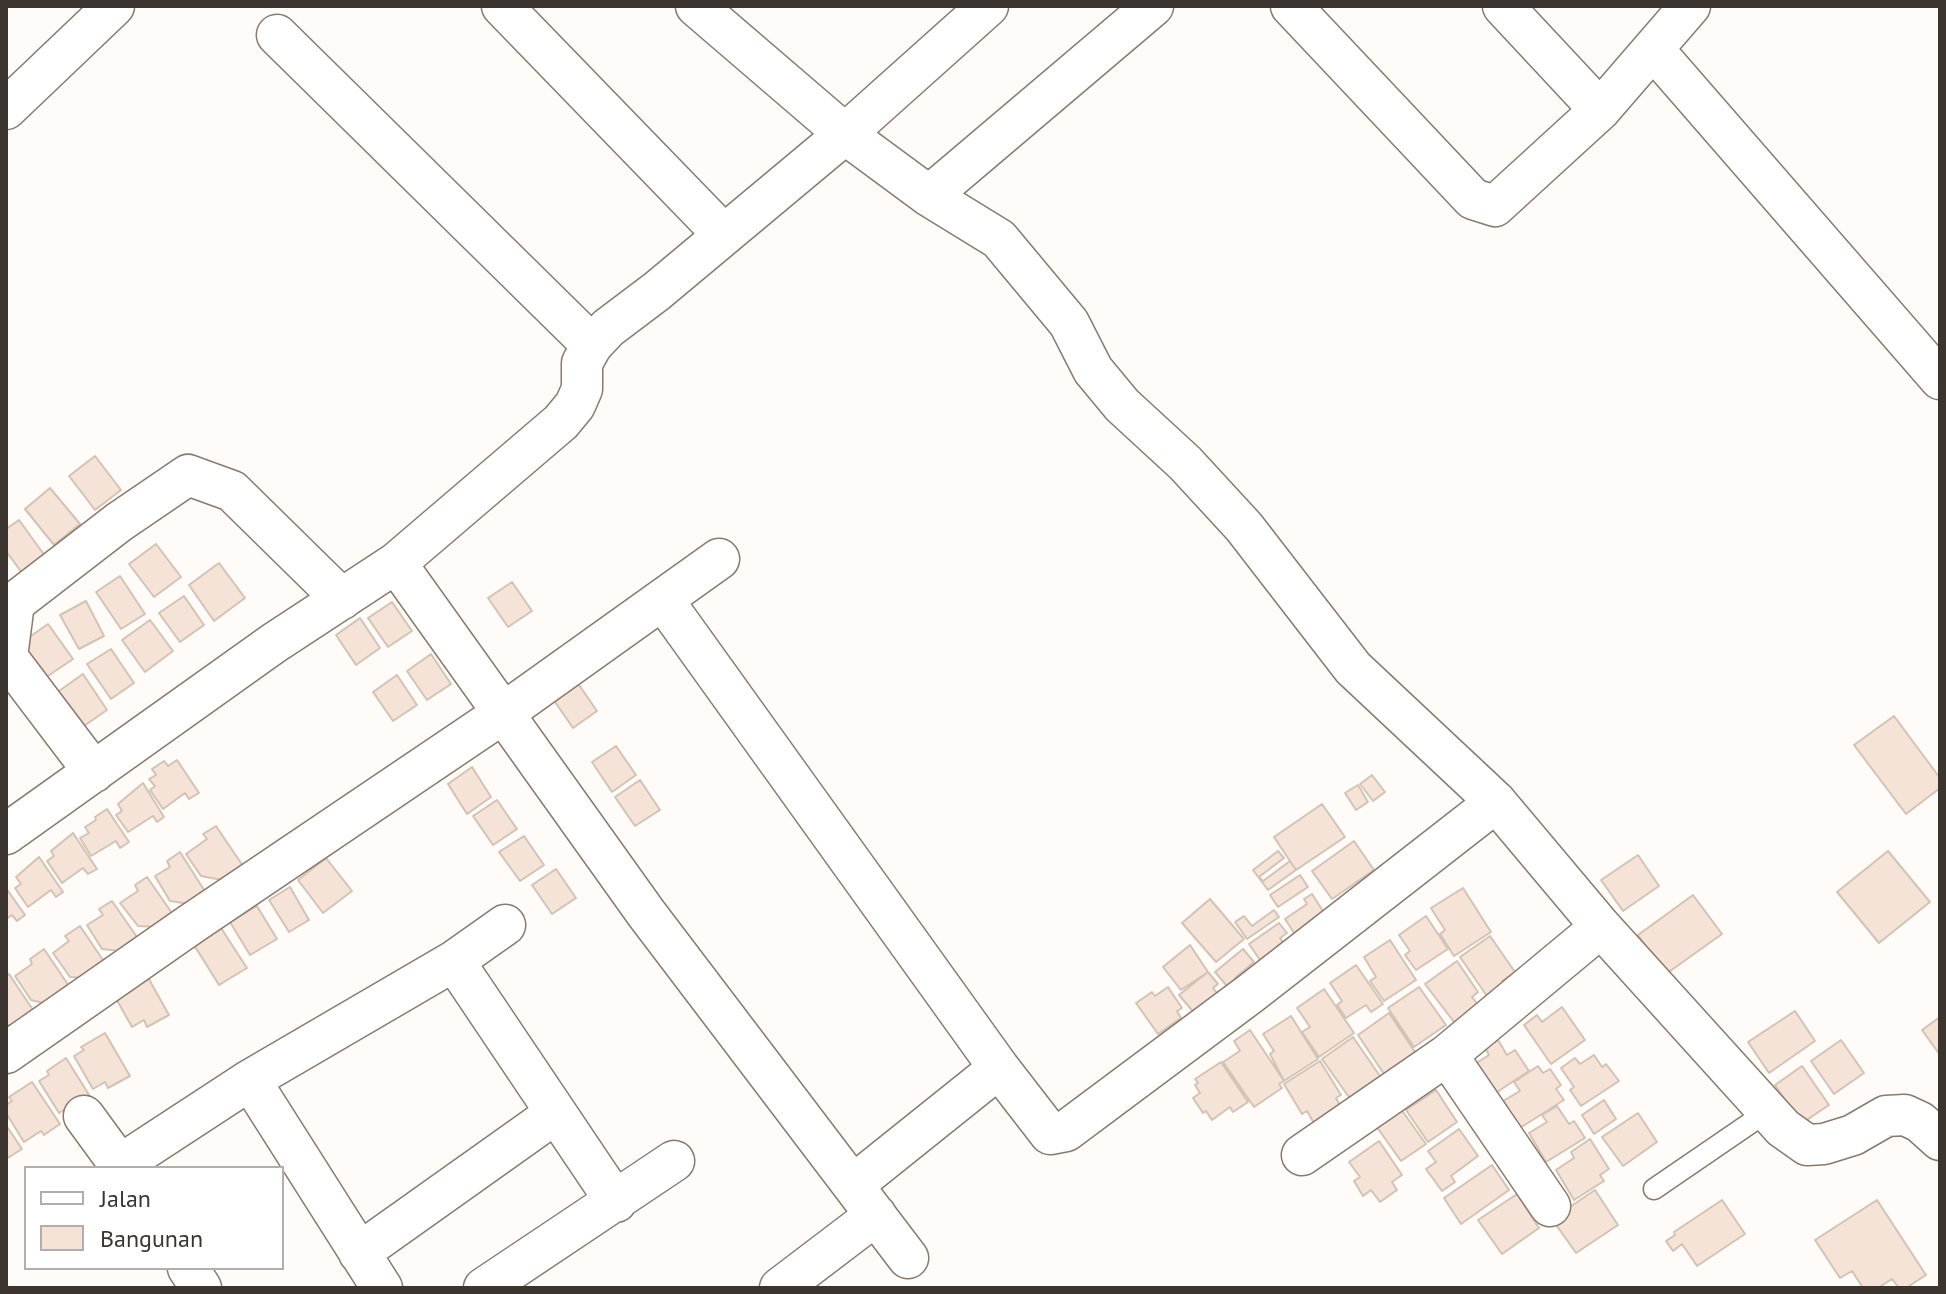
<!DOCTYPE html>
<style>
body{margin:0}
#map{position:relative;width:1946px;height:1294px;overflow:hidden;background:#fefbf8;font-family:"PT Sans",sans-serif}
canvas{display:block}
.frame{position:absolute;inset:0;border:8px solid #3b342f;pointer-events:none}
.legend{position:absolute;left:24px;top:1166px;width:260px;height:104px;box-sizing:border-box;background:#fff;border:2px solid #b1aeac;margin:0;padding:10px 14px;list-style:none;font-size:24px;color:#3b342f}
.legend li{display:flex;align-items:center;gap:16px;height:40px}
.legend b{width:40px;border:2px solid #b1aeac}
</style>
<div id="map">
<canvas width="1946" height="1294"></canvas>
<div class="frame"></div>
<ul class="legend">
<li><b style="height:10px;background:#fff"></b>Jalan</li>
<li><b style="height:22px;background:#f4e3d6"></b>Bangunan</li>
</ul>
</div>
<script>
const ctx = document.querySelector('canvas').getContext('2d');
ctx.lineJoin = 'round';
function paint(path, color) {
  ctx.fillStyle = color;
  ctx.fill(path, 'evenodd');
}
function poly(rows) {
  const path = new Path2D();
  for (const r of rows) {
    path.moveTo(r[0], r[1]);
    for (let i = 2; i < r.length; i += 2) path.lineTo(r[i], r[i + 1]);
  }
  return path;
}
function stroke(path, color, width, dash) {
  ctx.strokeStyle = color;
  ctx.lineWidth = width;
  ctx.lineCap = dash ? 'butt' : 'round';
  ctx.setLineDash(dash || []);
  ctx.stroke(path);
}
const building = poly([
 [95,456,121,490,95,510,69,476,95,456],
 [50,488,80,524,54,545,25,509,50,488],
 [19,520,45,556,22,573,6,551,6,529,19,520],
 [156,544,181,577,154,597,129,564,156,544],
 [219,563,245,598,214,621,189,585,219,563],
 [120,576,145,614,121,629,96,592,120,576],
 [512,582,532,611,508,627,488,598,512,582],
 [184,596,204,625,180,642,159,613,184,596],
 [86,601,104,636,79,649,60,615,86,601],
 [392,602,412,631,388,647,368,618,392,602],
 [360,618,380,648,356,665,336,635,360,618],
 [150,620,173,651,145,672,122,640,150,620],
 [48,624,73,659,42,680,18,645,48,624],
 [111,649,134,683,111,699,87,664,111,649],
 [431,654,451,684,427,700,407,671,431,654],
 [83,674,107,710,81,728,56,693,83,674],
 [397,675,417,705,393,721,373,692,397,675],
 [577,682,597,711,573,728,553,699,577,682],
 [1894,716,1940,778,1940,788,1906,814,1854,745,1894,716],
 [616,746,636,775,612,792,592,762,616,746],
 [177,760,199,793,189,799,185,793,163,809,150,790,155,786,149,779,156,775,152,769,164,761,168,766,177,760],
 [472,767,491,797,467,814,448,784,472,767],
 [1372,775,1385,792,1373,801,1360,784,1372,775],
 [640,780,660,810,635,826,615,797,640,780],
 [143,783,164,817,157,822,153,816,128,832,116,815,122,811,118,804,143,783],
 [1358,785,1368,802,1356,810,1345,793,1358,785],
 [497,800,517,829,493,845,473,816,497,800],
 [1322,804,1345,837,1296,870,1274,837,1322,804],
 [107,809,129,842,120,848,116,841,91,856,80,838,89,833,85,827,96,820,95,817,107,809],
 [216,826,243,866,222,880,201,876,186,854,207,839,203,834,216,826],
 [73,833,97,869,88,874,83,868,62,883,47,861,54,856,51,851,73,833],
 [524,836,544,865,520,881,499,852,524,836],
 [1354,841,1374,870,1332,899,1312,871,1354,841],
 [1278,851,1284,858,1259,877,1263,881,1290,861,1296,870,1268,890,1253,870,1278,851],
 [1888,851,1930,902,1879,943,1837,892,1888,851],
 [180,852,206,893,190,904,170,901,155,876,170,867,167,861,180,852],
 [1638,855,1659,886,1623,911,1601,880,1638,855],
 [39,857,63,892,56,897,51,890,28,907,15,888,21,884,16,877,39,857],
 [326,858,352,891,323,913,298,880,326,858],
 [556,869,576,898,552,914,532,885,556,869],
 [1300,875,1308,887,1278,907,1270,895,1300,875],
 [147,877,174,916,158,927,138,926,120,903,138,891,135,885,147,877],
 [290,887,309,920,289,932,269,900,290,887],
 [6,888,25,915,17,921,12,915,6,919,6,888],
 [1463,888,1491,932,1454,956,1440,934,1445,930,1431,908,1463,888],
 [1312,894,1332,925,1302,945,1285,919,1307,904,1304,899,1312,894],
 [1693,895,1722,934,1666,974,1638,935,1693,895],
 [1210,899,1244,939,1216,962,1182,923,1210,899],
 [112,901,139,940,120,951,102,949,87,925,103,915,99,909,112,901],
 [257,906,277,939,250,955,230,922,257,906],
 [1274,910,1279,917,1247,939,1235,922,1244,916,1252,926,1274,910],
 [1426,916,1448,949,1416,970,1405,955,1410,951,1399,935,1426,916],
 [1279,923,1287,933,1280,938,1288,949,1264,966,1249,944,1279,923],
 [80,926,105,963,86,978,70,977,53,953,69,941,65,936,80,926],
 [221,928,247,968,219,985,194,945,221,928],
 [1490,936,1515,972,1502,981,1507,987,1489,999,1460,957,1490,936],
 [1390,940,1416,980,1384,1001,1370,981,1376,977,1364,957,1390,940],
 [1190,945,1208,972,1181,990,1163,967,1190,945],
 [44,949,71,989,48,1004,31,1000,15,976,32,964,30,959,44,949],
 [1243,949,1254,962,1235,978,1241,986,1233,993,1215,972,1243,949],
 [1457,961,1478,992,1472,997,1478,1005,1454,1022,1425,984,1457,961],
 [1356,965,1383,1004,1371,1012,1366,1005,1346,1018,1337,1005,1342,1001,1330,983,1356,965],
 [145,972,169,1015,147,1027,144,1020,132,1027,114,995,145,972],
 [1208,972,1218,984,1213,988,1219,996,1196,1015,1179,995,1208,972],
 [9,974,35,1013,17,1025,6,1025,6,976,9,974],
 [1168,987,1182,1008,1177,1011,1181,1018,1158,1034,1136,1003,1152,992,1155,996,1168,987],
 [1419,987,1446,1025,1414,1047,1388,1008,1419,987],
 [1324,989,1354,1033,1319,1057,1302,1032,1310,1027,1297,1008,1324,989],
 [1562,1007,1585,1040,1551,1064,1524,1025,1537,1015,1542,1022,1562,1007],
 [1795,1011,1815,1041,1769,1073,1748,1042,1795,1011],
 [1389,1013,1417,1055,1386,1077,1358,1035,1389,1013],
 [1291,1016,1318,1059,1284,1081,1270,1054,1274,1051,1263,1034,1291,1016],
 [1940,1017,1940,1055,1922,1030,1940,1017],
 [1250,1030,1284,1081,1279,1084,1282,1088,1254,1107,1223,1062,1240,1051,1234,1041,1250,1030],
 [105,1033,130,1076,108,1088,105,1082,93,1089,74,1056,84,1050,81,1047,105,1033],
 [1353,1037,1382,1079,1351,1100,1322,1059,1353,1037],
 [1498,1040,1507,1055,1515,1050,1529,1071,1494,1094,1475,1064,1489,1055,1485,1048,1498,1040],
 [1841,1040,1864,1073,1834,1094,1811,1061,1841,1040],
 [1594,1055,1602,1067,1606,1064,1619,1081,1581,1106,1570,1090,1574,1087,1561,1068,1575,1058,1580,1064,1594,1055],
 [66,1058,91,1098,77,1102,59,1113,39,1081,49,1075,47,1071,66,1058],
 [1320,1061,1341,1095,1336,1098,1342,1109,1315,1125,1307,1111,1302,1114,1284,1084,1320,1061],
 [1221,1062,1248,1102,1233,1112,1230,1107,1212,1120,1206,1111,1203,1113,1193,1098,1200,1093,1195,1085,1198,1083,1195,1079,1221,1062],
 [1538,1066,1543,1073,1550,1069,1561,1085,1556,1089,1564,1100,1520,1128,1503,1101,1520,1091,1514,1082,1538,1066],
 [1802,1066,1829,1105,1801,1124,1775,1085,1802,1066],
 [32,1082,60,1124,44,1135,41,1131,24,1142,6,1113,6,1105,12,1101,9,1097,32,1082],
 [1436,1090,1457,1122,1428,1142,1406,1110,1436,1090],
 [1604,1100,1616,1119,1594,1134,1582,1115,1604,1100],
 [1398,1105,1426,1144,1401,1161,1374,1123,1398,1105],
 [1557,1106,1569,1124,1574,1121,1585,1138,1546,1162,1529,1133,1547,1122,1542,1115,1557,1106],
 [1638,1113,1657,1142,1623,1166,1602,1137,1638,1113],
 [6,1125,22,1149,6,1159,6,1125],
 [1459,1129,1478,1156,1451,1176,1455,1182,1442,1191,1426,1169,1436,1162,1428,1151,1459,1129],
 [1590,1139,1609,1169,1600,1175,1604,1181,1574,1200,1556,1170,1574,1158,1571,1152,1590,1139],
 [1379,1141,1402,1175,1392,1182,1397,1190,1380,1202,1371,1190,1363,1196,1354,1181,1360,1177,1349,1162,1379,1141],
 [1492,1165,1509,1190,1461,1224,1444,1198,1492,1165],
 [1595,1190,1618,1225,1576,1253,1552,1219,1595,1190],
 [1517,1194,1539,1228,1502,1254,1478,1220,1517,1194],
 [1722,1200,1745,1234,1697,1266,1682,1244,1673,1251,1666,1241,1675,1235,1674,1232,1722,1200],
 [1877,1200,1926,1275,1906,1288,1899,1288,1892,1279,1878,1288,1863,1288,1852,1271,1840,1278,1815,1240,1877,1200]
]);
paint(building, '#f4e3d6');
stroke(building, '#d3c3b5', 2);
const lane = poly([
 [1654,1189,1768,1111]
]);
const street = poly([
 [502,6,723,234],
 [696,6,845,134,988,6],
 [1291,6,1473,199,1495,206,1600,110,1690,6],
 [1503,6,1600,110],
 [277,35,592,345],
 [1653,49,1940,379],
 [6,109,114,6],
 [929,196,1153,6],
 [396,563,646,913,908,1258],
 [663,600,999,1068,1050,1134,1066,1131,1251,993,1496,802],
 [94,772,7,657,14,603,119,522,188,475,232,491,342,599],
 [6,834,274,643,396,563,561,422,575,405,582,389,582,363,592,345,608,328,657,291,845,134,929,196,999,239,1069,323,1093,370,1122,405,1185,463,1244,527,1353,668,1496,802,1601,927,1783,1128,1807,1145,1824,1144,1853,1135,1886,1116,1905,1115,1920,1122,1940,1140],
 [454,961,616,1202],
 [6,1053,191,924,502,714,719,559],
 [1447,1055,1550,1206],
 [250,1080,454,961,505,925],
 [84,1116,122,1168],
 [1302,1155,1447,1055,1601,927],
 [120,1165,250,1080,382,1288],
 [853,1185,999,1068],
 [359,1253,556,1113],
 [188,1268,201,1288],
 [484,1288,674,1161],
 [780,1288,876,1215]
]);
stroke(lane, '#887a6d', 23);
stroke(street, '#887a6d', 43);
stroke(lane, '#fff', 20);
stroke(street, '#fff', 40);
</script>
